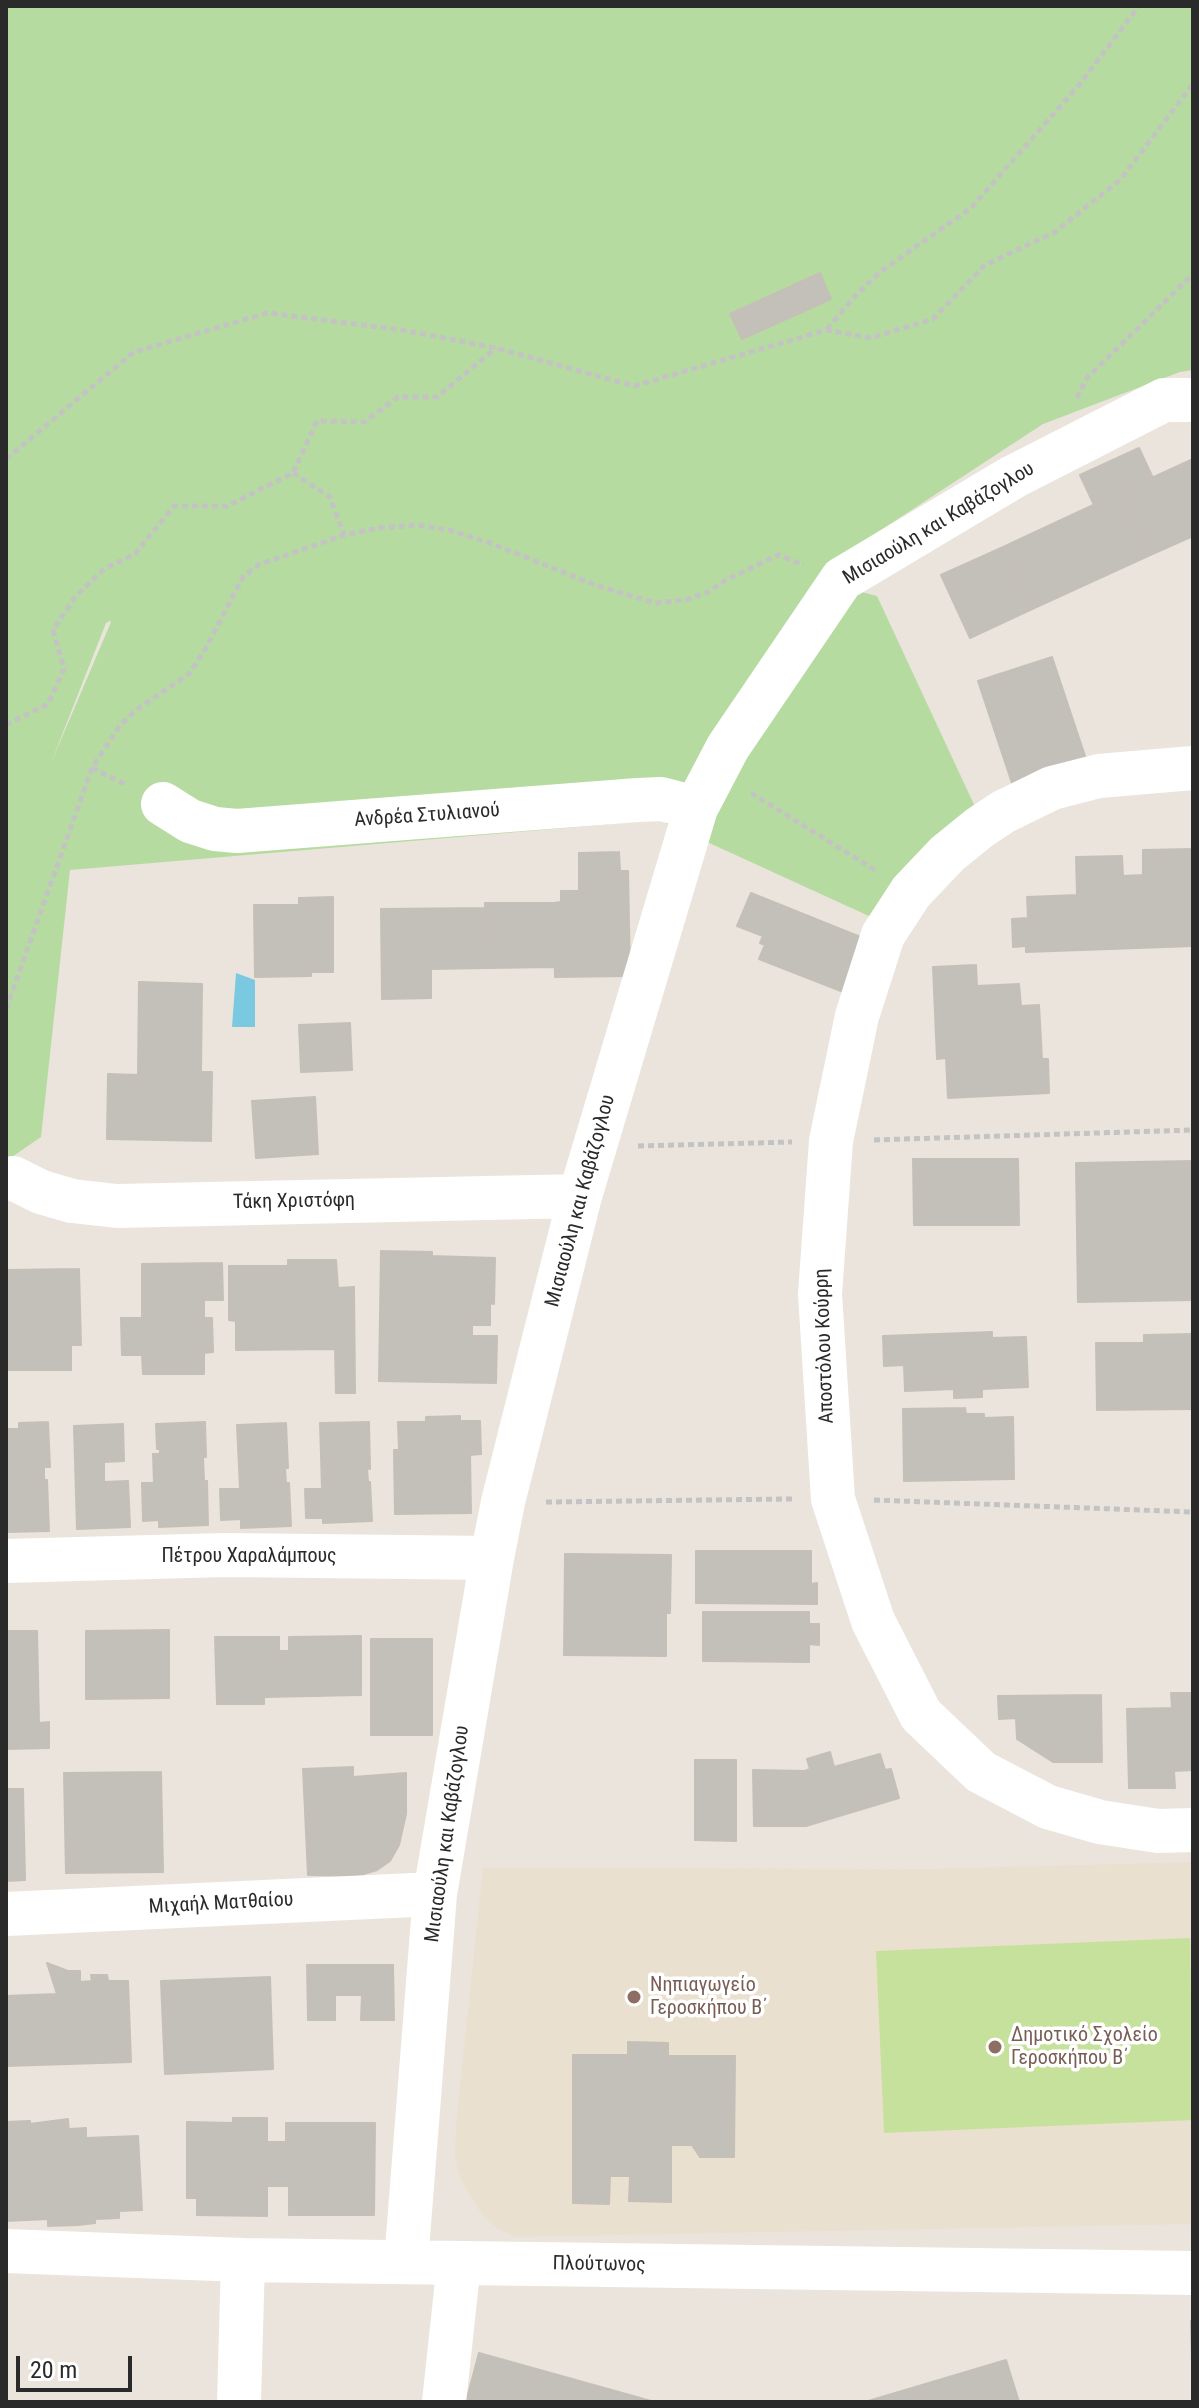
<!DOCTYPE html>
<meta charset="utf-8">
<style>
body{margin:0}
#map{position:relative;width:1199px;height:2408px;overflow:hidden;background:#eae4dd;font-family:"Roboto Condensed",sans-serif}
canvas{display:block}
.frame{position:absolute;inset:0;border:8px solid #2a2a2a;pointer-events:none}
.scale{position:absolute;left:16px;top:2356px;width:116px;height:36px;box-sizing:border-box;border:4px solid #2a2a2a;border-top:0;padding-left:10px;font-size:24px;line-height:28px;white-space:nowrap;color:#2a2a2a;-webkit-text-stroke:6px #fff;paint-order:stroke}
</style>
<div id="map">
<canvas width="1199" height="2408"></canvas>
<div class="frame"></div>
<div class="scale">20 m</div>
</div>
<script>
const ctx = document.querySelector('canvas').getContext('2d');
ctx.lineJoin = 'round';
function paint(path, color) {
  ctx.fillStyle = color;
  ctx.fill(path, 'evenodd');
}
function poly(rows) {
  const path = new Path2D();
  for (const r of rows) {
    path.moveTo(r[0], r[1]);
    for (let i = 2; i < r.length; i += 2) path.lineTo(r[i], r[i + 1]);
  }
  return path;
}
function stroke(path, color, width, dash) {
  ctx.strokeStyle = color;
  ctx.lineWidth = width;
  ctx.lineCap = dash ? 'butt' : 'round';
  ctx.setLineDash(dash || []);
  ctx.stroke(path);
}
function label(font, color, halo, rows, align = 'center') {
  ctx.font = font + ' "Roboto Condensed",sans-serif';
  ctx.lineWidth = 7;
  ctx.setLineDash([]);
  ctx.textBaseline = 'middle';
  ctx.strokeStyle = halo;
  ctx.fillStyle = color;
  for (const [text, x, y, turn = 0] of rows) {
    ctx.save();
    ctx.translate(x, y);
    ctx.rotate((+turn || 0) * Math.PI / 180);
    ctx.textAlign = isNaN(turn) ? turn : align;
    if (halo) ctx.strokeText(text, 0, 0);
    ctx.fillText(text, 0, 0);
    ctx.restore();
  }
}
paint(poly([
 [1193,1862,1193,2224,515,2237,497,2228,481,2213,461,2180,455,2160,456,2124,483,1868,927,1869]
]), '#eae0cf');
paint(poly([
 [6,6,1193,6,1193,370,1180,372,1043,424,858,545,842,587,877,596,977,811,871,917,659,820,70,870,41,1137,6,1161],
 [110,621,111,622,51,763,106,623]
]), '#b6dba0');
paint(poly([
 [1190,1938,1193,2120,884,2133,876,1951]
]), '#c6e19c');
paint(poly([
 [236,973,255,980,255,1027,232,1027]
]), '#7bc9e1');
const building = poly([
 [820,273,831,299,742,339,730,314,820,273],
 [1139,448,1153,478,1094,505,1080,475,1139,448],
 [1193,459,1193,536,1148,556,1119,493,1193,459],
 [1119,493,1148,556,1030,610,1001,548,1119,493],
 [1001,548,1030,610,970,638,941,575,1001,548],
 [1052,657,1086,759,1012,783,978,681,1052,657],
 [1193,849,1193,946,1026,952,1026,946,1013,947,1012,919,1028,918,1027,897,1077,895,1076,857,1122,856,1123,876,1143,875,1143,850,1193,849],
 [619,852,620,871,628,871,630,976,555,977,554,903,561,902,561,891,579,891,579,853,619,852],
 [751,893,863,938,846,993,759,959,765,945,760,943,763,936,737,926,751,893],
 [333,897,333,972,311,972,311,976,255,977,254,905,299,905,299,898,333,897],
 [485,903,554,903,555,967,487,968,485,903],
 [486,908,487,968,431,969,431,998,382,999,381,909,486,908],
 [976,965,977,986,1019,984,1021,1006,1039,1005,1042,1059,1048,1059,1049,1093,948,1098,946,1058,937,1059,933,967,976,965],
 [139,982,202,984,201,1072,212,1072,211,1141,107,1139,108,1074,138,1075,139,982],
 [350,1023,352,1070,301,1072,299,1025,350,1023],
 [315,1097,318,1154,256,1158,252,1101,315,1097],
 [913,1159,1018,1159,1019,1225,914,1225,913,1159],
 [1193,1161,1193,1300,1078,1302,1076,1163,1193,1161],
 [381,1251,432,1252,432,1256,495,1258,494,1304,490,1303,490,1325,472,1325,472,1336,497,1336,496,1383,379,1381,381,1251],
 [288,1260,336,1260,338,1288,354,1287,355,1393,336,1393,335,1349,236,1350,236,1321,229,1320,229,1266,288,1266,288,1260],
 [222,1263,223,1300,204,1300,204,1318,212,1318,213,1352,204,1353,204,1374,143,1374,142,1355,122,1355,121,1318,142,1318,142,1264,222,1263],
 [79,1269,81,1345,71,1345,71,1370,6,1370,6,1270,79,1269],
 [992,1332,992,1338,1026,1337,1028,1387,982,1389,982,1397,954,1398,954,1389,905,1391,904,1365,884,1366,883,1336,992,1332],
 [1193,1334,1193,1409,1097,1410,1096,1343,1144,1343,1144,1335,1193,1334],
 [965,1408,966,1414,984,1414,984,1418,1013,1417,1014,1479,904,1481,903,1409,965,1408],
 [460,1416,460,1421,480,1421,481,1454,470,1455,471,1513,395,1514,394,1450,399,1450,398,1422,426,1422,426,1417,460,1416],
 [48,1422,50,1467,44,1467,44,1480,47,1480,49,1531,6,1532,6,1429,19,1429,19,1423,48,1422],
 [205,1422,206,1457,203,1457,204,1481,207,1481,208,1525,159,1527,159,1520,143,1521,142,1483,154,1483,153,1454,160,1454,160,1449,157,1449,156,1424,205,1422],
 [369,1422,370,1469,367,1468,368,1482,370,1482,372,1521,323,1523,323,1518,306,1518,305,1489,322,1489,320,1423,369,1422],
 [286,1423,288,1468,285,1468,286,1483,289,1483,291,1526,241,1528,241,1519,221,1520,220,1489,240,1489,237,1425,286,1423],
 [123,1424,124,1461,104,1462,104,1482,128,1481,130,1527,77,1529,74,1426,123,1424],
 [696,1551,811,1551,811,1584,817,1583,817,1604,696,1603,696,1551],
 [565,1554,671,1555,670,1613,666,1613,666,1656,564,1655,565,1554],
 [703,1612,809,1612,809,1624,819,1624,819,1645,809,1644,809,1662,703,1661,703,1612],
 [169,1630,169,1698,86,1699,86,1631,169,1630],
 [6,1631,37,1631,39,1723,49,1722,49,1748,6,1749,6,1631],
 [361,1636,361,1695,264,1697,263,1637,279,1637,279,1651,289,1651,289,1637,361,1636],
 [215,1637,263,1637,264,1704,217,1704,215,1637],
 [371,1639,432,1639,432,1735,371,1735,371,1639],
 [1171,1693,1193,1693,1193,1770,1174,1771,1175,1788,1129,1788,1127,1709,1172,1708,1171,1693],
 [1101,1695,1102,1762,1053,1762,1017,1739,1016,1718,999,1719,998,1696,1101,1695],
 [830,1752,834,1767,880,1754,885,1770,891,1769,899,1798,806,1826,754,1826,753,1770,805,1771,810,1769,807,1759,830,1752],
 [695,1760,736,1760,736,1841,695,1840,695,1760],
 [353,1767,353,1777,406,1773,406,1814,399,1845,390,1861,377,1870,357,1876,308,1875,303,1769,353,1767],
 [161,1772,163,1872,66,1873,64,1773,161,1772],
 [6,1789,23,1789,25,1880,6,1881,6,1789],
 [47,1963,68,1971,80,1971,80,1982,92,1981,91,1975,107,1975,108,1981,128,1981,131,2062,6,2066,6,1996,57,1994,47,1963],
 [307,1965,393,1965,394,2020,361,2020,362,1995,335,1995,335,2020,308,2020,307,1965],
 [270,1977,273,2069,165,2074,161,1981,270,1977],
 [628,2042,668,2043,668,2056,735,2056,734,2157,700,2157,692,2145,671,2145,671,2202,629,2201,630,2176,610,2176,609,2204,573,2203,573,2055,628,2055,628,2042],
 [233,2118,267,2118,267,2142,286,2142,286,2123,375,2123,374,2215,289,2215,289,2186,267,2186,267,2216,197,2215,197,2198,187,2198,187,2122,233,2123,233,2118],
 [68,2119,69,2134,69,2129,86,2128,86,2138,138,2136,142,2210,119,2211,119,2218,95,2219,95,2223,78,2225,48,2226,48,2219,6,2221,6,2122,30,2121,30,2124,68,2119],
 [1191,2321,1193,2321,1193,2402,1191,2321],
 [479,2353,651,2401,650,2402,466,2402,479,2353],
 [1006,2360,1019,2402,865,2402,1006,2360]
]);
paint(building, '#c3bfb9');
stroke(building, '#c5c0b7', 2);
stroke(poly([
 [827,329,856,295,880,272,971,208,1079,85,1139,6],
 [1077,398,1087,378,1193,274],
 [6,459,134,352,267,313,402,330,496,348,634,386,826,330,871,338,933,319,985,265,1055,232,1121,179,1193,84],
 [293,473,330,497,344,535],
 [6,725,48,704,64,669,53,630,75,597,104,569,135,554,174,506,227,506,293,473,317,421,364,422,398,397,437,397,496,348],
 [92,768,127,785],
 [751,793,875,870],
 [6,1009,92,768,120,725,139,708,189,674,206,648,243,577,258,565,344,535,379,528,416,525,449,530,490,543,598,586,655,603,685,600,708,592,726,580,778,555,804,565],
 [874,1140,1193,1130],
 [638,1146,792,1142],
 [874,1500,1193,1512],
 [546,1502,792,1499]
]), '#c3c3c3', 5, [6, 4]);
stroke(poly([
 [1193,768,1099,776,1052,788,1003,812,979,828,947,854,911,892,883,935,857,1016,831,1141,820,1294,833,1499,873,1621,921,1715,981,1772,1048,1807,1100,1822,1158,1831,1193,1830],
 [163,804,190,821,215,829,237,831,638,800,661,799,696,808],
 [13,1178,41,1192,72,1201,117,1206,580,1196],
 [6,1561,225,1555,492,1558],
 [6,1914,435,1894],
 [6,2251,243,2260,1193,2273],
 [406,2262,435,1894,492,1558,503,1502,580,1196,696,808,728,747,842,579,1013,477,1164,400,1193,400],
 [239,2402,243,2260],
 [444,2402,459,2263]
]), '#fff', 44);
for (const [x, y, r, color] of [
 [634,1997,8,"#8d6e63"],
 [995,2047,8,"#8d6e63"]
]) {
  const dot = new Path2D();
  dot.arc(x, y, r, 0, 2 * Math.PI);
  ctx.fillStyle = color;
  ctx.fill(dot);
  stroke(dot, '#fff', 3);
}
label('20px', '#2a2a2a', '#fff', [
 ["Μισιαούλη και Καβάζογλου",939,524,-31],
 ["Ανδρέα Στυλιανού",427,816,-4],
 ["Μισιαούλη και Καβάζογλου",581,1201,-75],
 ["Τάκη Χριστόφη",294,1202,-1],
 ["Αποστόλου Κούρρη",825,1346,-92],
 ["Πέτρου Χαραλάμπους",249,1557],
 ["Μισιαούλη και Καβάζογλου",448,1834,-82],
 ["Μιχαήλ Ματθαίου",221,1904,-3],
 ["Πλούτωνος",599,2265,1]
]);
label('20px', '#785e54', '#fff', [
 ["Νηπιαγωγείο",650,1986],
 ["Γεροσκήπου Β΄",650,2009],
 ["Δημοτικό Σχολείο",1011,2036],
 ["Γεροσκήπου Β΄",1011,2059]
], 'left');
</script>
